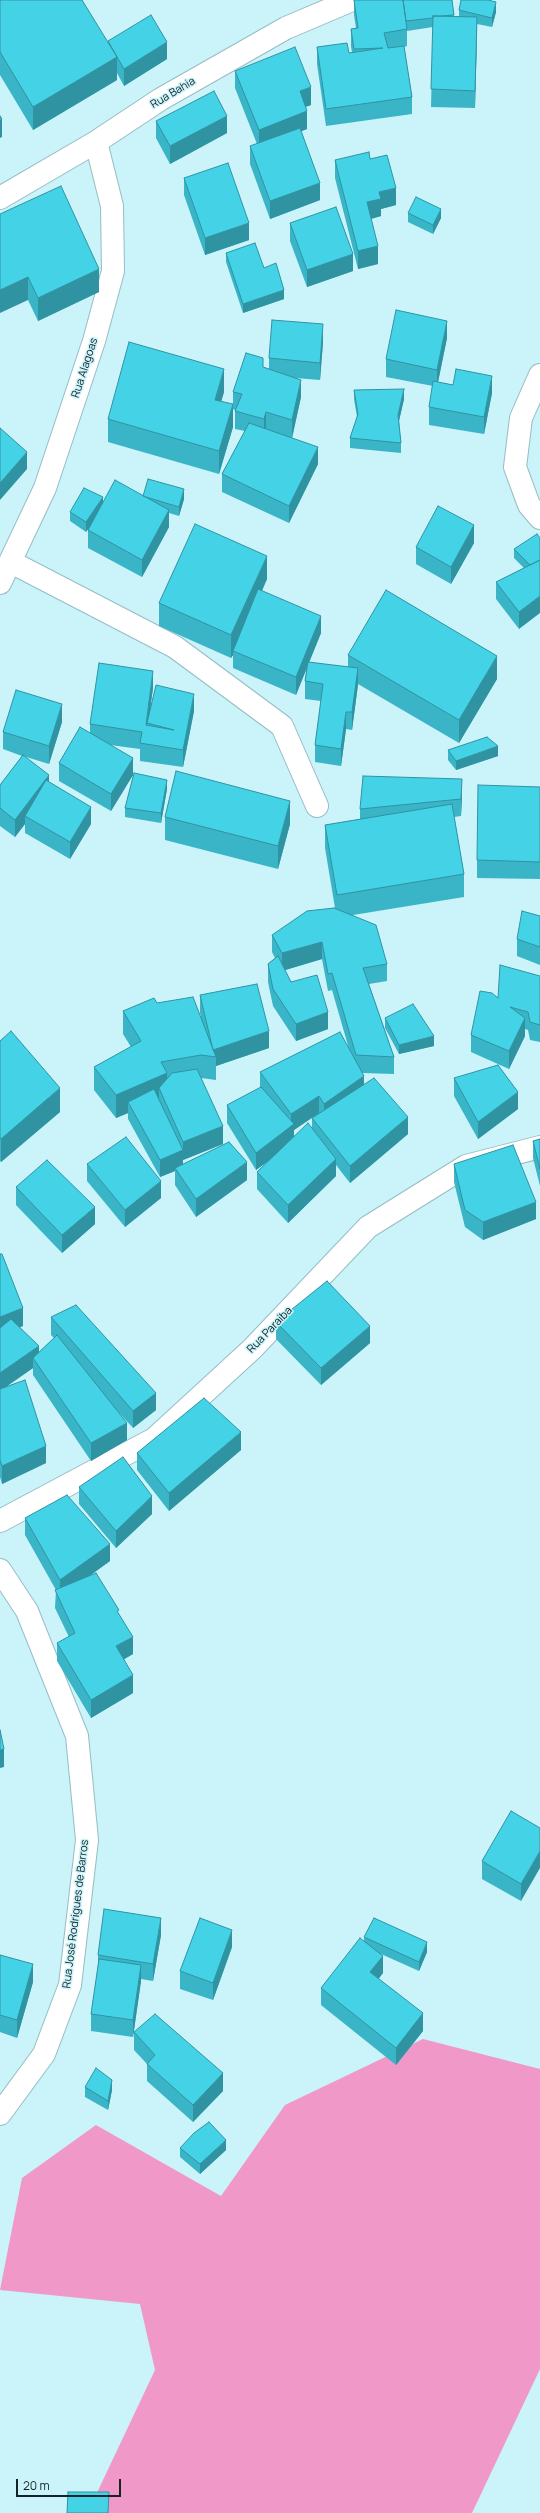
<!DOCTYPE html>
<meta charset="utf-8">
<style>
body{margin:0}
#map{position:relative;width:540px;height:2513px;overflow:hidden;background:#caf3fa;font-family:Manrope,sans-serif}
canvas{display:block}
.scale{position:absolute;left:16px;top:2479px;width:105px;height:18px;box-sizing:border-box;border:2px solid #142326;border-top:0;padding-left:5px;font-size:12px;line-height:14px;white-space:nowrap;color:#142326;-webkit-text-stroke:3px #caf3fa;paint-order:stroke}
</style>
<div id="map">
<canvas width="540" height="2513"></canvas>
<div class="scale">20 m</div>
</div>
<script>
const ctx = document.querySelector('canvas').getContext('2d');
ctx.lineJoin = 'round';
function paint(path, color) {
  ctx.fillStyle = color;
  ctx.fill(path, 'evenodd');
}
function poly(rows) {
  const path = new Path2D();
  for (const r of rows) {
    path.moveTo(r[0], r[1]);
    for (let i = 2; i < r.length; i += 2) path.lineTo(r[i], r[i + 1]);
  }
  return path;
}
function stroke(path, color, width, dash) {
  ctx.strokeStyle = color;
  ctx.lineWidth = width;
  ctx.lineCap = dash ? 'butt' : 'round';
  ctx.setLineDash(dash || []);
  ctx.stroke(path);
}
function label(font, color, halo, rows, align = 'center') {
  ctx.font = font + ' Manrope,sans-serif';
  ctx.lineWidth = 3;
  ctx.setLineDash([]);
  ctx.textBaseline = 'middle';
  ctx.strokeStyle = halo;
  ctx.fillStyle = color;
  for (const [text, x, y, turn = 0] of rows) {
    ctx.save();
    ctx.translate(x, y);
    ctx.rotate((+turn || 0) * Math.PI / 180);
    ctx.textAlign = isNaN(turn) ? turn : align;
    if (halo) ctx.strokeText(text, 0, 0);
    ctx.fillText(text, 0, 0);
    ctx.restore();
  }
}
paint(poly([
 [423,2039,540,2069,540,2369,472,2513,99,2513,95,2497,155,2370,140,2304,0,2290,22,2178,96,2125,221,2196,285,2105]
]), '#f098c8');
const minor = poly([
 [0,198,96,142,161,99,286,28,352,0],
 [540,375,521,418,515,467,529,505,540,518],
 [11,562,175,647,282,726,317,806],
 [0,583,45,488,94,341,113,271,112,206,96,142],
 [0,1521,154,1439,252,1349,368,1227,466,1166,540,1147],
 [0,1570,27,1611,77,1736,87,1840,70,1985,44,2054,0,2114]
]);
stroke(minor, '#96bdc4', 24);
stroke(minor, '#fff', 22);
paint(poly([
 [0,0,108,42,167,59,124,86,117,73,117,80,33,130,0,75],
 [354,0,452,0,454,17,459,17,459,10,496,12,492,27,477,24,475,108,431,107,433,27,407,31,407,46,404,47,412,97,412,114,326,126,317,64,317,47,349,53,352,53,351,46,351,29,356,28,354,15],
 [235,71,311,105,305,107,307,129,301,131,320,200,270,219,250,164,250,146,257,144,235,88],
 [156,121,227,133,170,164,156,138],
 [370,159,396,205,381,209,381,216,371,219,378,264,358,269,335,178,335,160],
 [184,178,249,240,205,255,184,195],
 [408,213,441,218,433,234,408,222],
 [0,214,99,292,38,321,28,300],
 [290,223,353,271,307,287,290,241],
 [226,253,264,268,284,299,243,313,226,262],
 [447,338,438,382,492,393,484,434,429,425,429,407,433,386,386,377,386,359],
 [323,342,320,380,295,378,301,397,292,438,318,464,289,523,222,492,222,474,245,431,235,429,235,410,233,409,233,392,263,367,269,369,269,358],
 [354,390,404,399,399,421,401,443,401,453,350,448,350,438,357,417,354,399],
 [224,392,221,401,233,427,219,474,108,442,108,419],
 [143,496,184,499,179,516,169,513,169,527,142,577,88,548,88,530,89,528,86,532,70,521,70,512,103,502],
 [540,538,519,629,496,599,496,582,524,568,514,558,514,549],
 [474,543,451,584,416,564,416,547],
 [267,579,262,591,321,633,309,662,348,667,348,655,497,679,459,743,358,684,352,730,346,729,341,766,315,762,315,745,321,701,305,699,305,681,307,667,296,695,233,668,233,655,231,658,159,626,159,603],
 [153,688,151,703,194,711,183,767,140,761,140,749,110,745,133,775,111,811,59,781,59,763,90,733,90,724],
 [62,722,49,764,23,756,91,824,70,859,25,833,25,824,15,837,0,826,0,785,22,756,3,749,3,732],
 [448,750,498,756,456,770,448,760],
 [540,787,540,879,477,878,477,860],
 [167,789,161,823,125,817,125,808],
 [462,796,461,816,454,817,464,874,464,897,353,915,387,964,387,981,369,984,394,1057,394,1074,362,1073,364,1084,408,1134,350,1183,336,1165,336,1176,288,1223,257,1189,257,1172,270,1160,256,1170,227,1123,227,1105,260,1088,260,1072,349,1049,332,990,328,991,322,959,285,970,291,982,328,1029,296,1041,273,1006,268,982,268,964,275,958,272,952,272,935,335,908,325,848,325,825,360,819,360,809],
 [319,1113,312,1118,312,1128,294,1136,294,1130],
 [165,817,290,824,278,869,165,840],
 [540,916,540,965,517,956,517,939],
 [540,976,540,1042,530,1040,528,1030,525,1029,525,1036,509,1069,471,1052,471,1035,498,998],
 [200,995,269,1048,216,1066,216,1080,201,1078,223,1144,183,1160,183,1159,183,1165,247,1180,196,1217,175,1185,175,1171,160,1177,128,1119,128,1113,116,1118,94,1090,94,1067,131,1047,123,1034,123,1011,157,1003,201,1016,200,1013],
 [385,1018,434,1046,399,1054,385,1028],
 [0,1041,60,1112,1,1162,0,1161],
 [454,1078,518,1109,478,1139,454,1096],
 [540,1139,540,1186,533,1158,533,1141],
 [87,1164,161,1198,125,1227,87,1181],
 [454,1164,536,1219,483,1240,465,1227,454,1182],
 [16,1187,95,1224,62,1253,16,1205],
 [0,1254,23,1326,20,1327,39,1352,54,1338,51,1335,51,1317,156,1410,133,1428,114,1407,127,1440,91,1461,33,1375,33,1368,7,1386,46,1463,2,1484,0,1477],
 [276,1322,370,1343,321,1385,276,1339],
 [241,1450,169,1511,137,1470,137,1453],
 [79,1487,152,1514,116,1548,79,1504],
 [25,1518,110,1561,88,1577,119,1614,133,1654,124,1659,133,1693,91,1718,57,1661,57,1643,69,1637,55,1608,56,1590,25,1535],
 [540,1828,521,1901,482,1879,482,1861],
 [161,1935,153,1981,141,1979,133,2037,91,2031,91,2014,98,1969,98,1955],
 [364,1937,427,1952,419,1971,381,1954,383,1973,378,1979,423,2031,396,2065,321,2005,321,1988,364,1941],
 [232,1947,213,2000,180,1989,180,1971],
 [0,1955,33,1982,17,2038,0,2032],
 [134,2032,223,2091,193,2122,147,2081,147,2064,134,2050],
 [85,2087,112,2090,108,2110,85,2097],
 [180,2148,226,2150,200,2174,180,2157]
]), '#3ab5c7');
paint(poly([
 [496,2,496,12,492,27,492,18],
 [477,17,477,35,475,108,475,91],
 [167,42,167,59,124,86,124,69],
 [117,57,117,80,33,130,33,107],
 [311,87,311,105,300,109,300,91],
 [307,111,307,129,259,148,259,130],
 [227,116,227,133,170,164,170,146],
 [2,119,2,137,0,138,0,121],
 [320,183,320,200,270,219,270,201],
 [396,188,396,205,381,209,381,216,367,220,367,202,379,192],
 [441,209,441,218,433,234,433,225],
 [249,223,249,240,205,255,205,238],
 [378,246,378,264,358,269,358,251],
 [353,254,353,271,307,287,307,270],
 [99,269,99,292,38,321,38,298],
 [28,277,28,300,0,313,0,290],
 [284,290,284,299,243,313,243,304],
 [447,321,447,338,437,387,437,370],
 [323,324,323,342,320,380,320,363],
 [224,369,224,392,215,423,215,400],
 [492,376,492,393,484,434,484,417],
 [301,380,301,397,292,438,292,420],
 [404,389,404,399,398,425,398,415],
 [233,404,233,427,219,474,219,451],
 [266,412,266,429,264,436,264,419],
 [318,447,318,464,289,523,289,506],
 [27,452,27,469,0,500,0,483],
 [184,489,184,499,179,516,179,507],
 [103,497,103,506,86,532,86,522],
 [169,510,169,527,142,577,142,560],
 [474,525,474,543,451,584,451,567],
 [267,556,267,579,234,651,233,651,233,655,231,658,231,635],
 [540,596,540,613,519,629,519,612],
 [321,616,321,633,296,695,296,677],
 [497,656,497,679,459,743,459,720],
 [358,668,358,685,352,730,352,712],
 [153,671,153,688,148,723,147,723,147,736,146,725],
 [194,694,194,711,183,767,183,750],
 [62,704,62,722,49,764,49,746],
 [346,712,346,729,341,766,341,749],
 [498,746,498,756,456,770,456,761],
 [133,758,133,775,111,811,111,794],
 [49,775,49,793,25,816,25,824,15,837,15,820],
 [462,779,462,796,461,816,461,799],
 [167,780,167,789,161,823,161,813],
 [290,801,290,824,278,869,278,846],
 [91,807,91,824,70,859,70,842],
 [322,942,322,959,282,971,282,953],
 [328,1012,328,1029,296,1041,296,1024],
 [525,1018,525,1036,509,1069,509,1051],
 [269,1031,269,1048,216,1066,216,1057,213,1050],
 [434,1036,434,1046,399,1054,399,1045],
 [167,1073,167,1096,159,1088,159,1099,128,1102,128,1113,116,1118,116,1095],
 [364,1076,364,1094,324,1121,324,1104],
 [60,1088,60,1112,1,1162,1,1139],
 [518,1092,518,1109,478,1139,478,1122],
 [319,1096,319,1113,294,1130,294,1142,256,1170,256,1153,291,1126,291,1114],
 [408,1117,408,1134,350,1183,350,1166],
 [223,1126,223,1144,183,1160,183,1142],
 [183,1150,183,1168,175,1168,175,1171,160,1177,160,1160],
 [336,1159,336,1176,288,1223,288,1205],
 [247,1162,247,1180,196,1217,196,1199],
 [161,1181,161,1198,125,1227,125,1210],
 [536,1202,536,1219,483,1240,483,1222],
 [95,1207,95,1224,62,1253,62,1235],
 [23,1308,23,1326,0,1335,0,1317],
 [370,1326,370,1343,321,1385,321,1368],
 [39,1346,39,1364,33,1358,33,1368,0,1391,0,1373],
 [156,1393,156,1410,133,1428,133,1411],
 [127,1423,127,1440,91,1461,91,1443],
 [241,1432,241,1450,169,1511,169,1493],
 [46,1446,46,1463,2,1484,2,1466],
 [152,1496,152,1514,116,1548,116,1531],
 [110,1544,110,1561,60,1597,60,1580],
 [133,1637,133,1654,116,1664,116,1646],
 [133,1675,133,1693,91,1718,91,1700],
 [4,1749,4,1767,0,1768,0,1750],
 [540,1851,540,1868,521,1901,521,1884],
 [161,1918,161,1935,153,1981,153,1964],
 [232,1930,232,1947,213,2000,213,1983],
 [427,1942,427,1952,419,1971,419,1962],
 [383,1956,383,1973,370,1990,370,1972],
 [33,1964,33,1982,17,2038,17,2020],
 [141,1965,141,1982,133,2037,133,2020],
 [423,2013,423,2031,396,2065,396,2048],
 [223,2073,223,2091,193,2122,193,2105],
 [112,2080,112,2090,108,2110,108,2101],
 [226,2140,226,2150,200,2174,200,2164]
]), '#3093a2');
const building = poly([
 [0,0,82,0,117,57,33,107,0,52,0,0],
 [354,0,403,0,407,29,384,33,388,48,404,46,412,97,326,109,317,47,347,43,349,53,383,48,354,49,351,29,358,28,354,0],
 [403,0,452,0,454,15,441,16,433,16,433,18,406,21,403,0],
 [461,0,488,0,496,2,492,18,459,10,461,0],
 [151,15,167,42,124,69,108,41,151,15],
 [433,16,477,17,475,91,431,89,433,16],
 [295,47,311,87,300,91,307,111,259,130,235,71,295,47],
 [214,91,227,116,170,146,156,121,214,91],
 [0,116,2,119,0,121,0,116],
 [300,128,320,183,270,201,250,146,300,128],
 [369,152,370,159,387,155,396,188,379,192,381,199,367,202,378,246,358,251,335,160,369,152],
 [228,163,249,223,205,238,184,178,228,163],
 [61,186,99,269,38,298,28,277,0,290,0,214,61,186],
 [416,197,441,209,433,225,408,213,416,197],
 [336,207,353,254,307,270,290,223,336,207],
 [255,243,264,268,276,263,284,290,243,304,226,253,255,243],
 [396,310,447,321,437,370,386,359,396,310],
 [272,320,323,324,320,363,269,358,272,320],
 [129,342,224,369,215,400,233,404,219,451,108,419,129,342],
 [246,353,263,358,263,367,301,380,292,420,266,412,264,419,235,411,242,394,233,392,246,353],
 [456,369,492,376,484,417,429,407,433,381,453,385,456,369],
 [404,389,398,415,401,443,350,438,358,414,354,390,404,389],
 [249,423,318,447,289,506,222,474,249,423],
 [0,428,27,452,0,483,0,428],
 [148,479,184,489,179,507,146,497,143,496,148,479],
 [115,480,169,510,142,560,88,530,115,480],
 [84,488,103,497,86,522,70,512,84,488],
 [438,506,474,525,451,567,416,547,438,506],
 [195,524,267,556,231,635,159,603,195,524],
 [537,534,540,538,540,560,530,565,514,549,537,534],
 [540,560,540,596,519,612,496,582,540,560],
 [258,589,321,616,296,677,233,651,258,589],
 [386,590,497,656,459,720,348,655,386,590],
 [308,662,358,668,352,712,346,712,341,749,315,745,323,684,305,681,308,662],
 [99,663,153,671,146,725,174,730,147,723,156,685,194,694,183,750,140,743,142,732,90,724,99,663],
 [16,690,62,704,49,746,3,732,16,690],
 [80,727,133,758,111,794,59,763,80,727],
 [487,737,498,746,456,761,448,750,487,737],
 [23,755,49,775,15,820,0,808,0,785,23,755],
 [176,771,290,801,278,846,165,817,176,771],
 [134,773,167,780,161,813,125,808,134,773],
 [363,776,462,779,461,799,360,809,363,776],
 [46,780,91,807,70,842,25,816,46,780],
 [478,785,540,787,540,862,477,860,478,785],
 [452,804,464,874,337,895,325,825,452,804],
 [334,908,376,925,387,964,363,968,394,1057,356,1055,332,973,328,974,322,942,282,953,272,935,307,911,334,908],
 [522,911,540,916,540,947,517,939,522,911],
 [278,956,291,982,317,975,328,1012,296,1024,273,989,268,964,278,956],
 [500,965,540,976,540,1025,530,1022,528,1012,510,1007,525,1018,509,1051,471,1035,480,991,492,993,498,998,500,965],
 [257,984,269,1031,213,1050,200,995,257,984],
 [193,997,216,1057,201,1055,161,1062,167,1073,116,1095,94,1067,141,1041,123,1011,154,998,157,1003,193,997],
 [413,1004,434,1036,399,1045,385,1018,413,1004],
 [11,1031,60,1088,1,1139,0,1137,0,1041,11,1031],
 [340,1032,364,1076,324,1104,319,1096,291,1114,260,1072,340,1032],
 [498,1065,518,1092,478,1122,454,1078,498,1065],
 [197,1069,223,1126,183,1142,159,1088,172,1073,197,1069],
 [374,1078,408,1117,350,1166,312,1118,374,1078],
 [261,1087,294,1124,256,1153,227,1105,261,1087],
 [154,1089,183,1150,160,1160,128,1102,154,1089],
 [308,1123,336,1159,288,1205,257,1172,308,1123],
 [126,1137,161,1181,125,1210,87,1164,126,1137],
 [540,1139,540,1169,533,1141,540,1139],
 [229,1142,247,1162,196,1199,175,1168,229,1142],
 [513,1145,536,1202,483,1222,465,1210,454,1164,513,1145],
 [47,1160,95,1207,62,1235,16,1187,47,1160],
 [0,1254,2,1254,23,1308,0,1317,0,1254],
 [327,1281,370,1326,321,1368,276,1322,327,1281],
 [76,1305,156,1393,133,1411,51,1317,76,1305],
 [11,1319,39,1346,0,1373,0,1328,11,1319],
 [57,1335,127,1423,91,1443,33,1358,57,1335],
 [25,1380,46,1446,2,1466,0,1460,0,1389,25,1380],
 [204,1398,241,1432,169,1493,137,1453,204,1398],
 [123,1457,152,1496,116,1531,79,1487,123,1457],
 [67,1495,110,1544,60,1580,25,1518,67,1495],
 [96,1573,119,1610,117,1611,133,1637,116,1646,133,1675,91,1700,57,1643,75,1633,55,1590,96,1573],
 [0,1730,4,1749,0,1750,0,1730],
 [511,1811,540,1828,540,1851,521,1884,482,1861,511,1811],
 [104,1909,161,1918,153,1964,98,1955,104,1909],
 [200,1918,232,1930,213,1983,180,1971,200,1918],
 [374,1918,427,1942,419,1962,364,1937,374,1918],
 [360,1938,383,1956,370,1972,423,2013,396,2048,321,1988,360,1938],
 [0,1955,33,1964,17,2020,0,2015,0,1955],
 [99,1959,141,1965,133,2020,91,2014,99,1959],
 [155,2014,223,2073,193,2105,147,2064,155,2055,134,2032,155,2014],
 [96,2068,112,2080,108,2101,85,2087,96,2068],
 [209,2122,226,2140,200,2164,180,2148,194,2133,209,2122],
 [68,2492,109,2492,108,2513,67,2513,68,2492]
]);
paint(building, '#44d2e7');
stroke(building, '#3093a2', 1);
label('11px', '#142326', '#caf3fa', [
 ["Rua Bahia",173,93,-31],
 ["Rua Alagoas",85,368,-72],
 ["Rua Paraíba",270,1330,-46],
 ["Rua José Rodrigues de Barros",76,1914,-83]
]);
</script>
